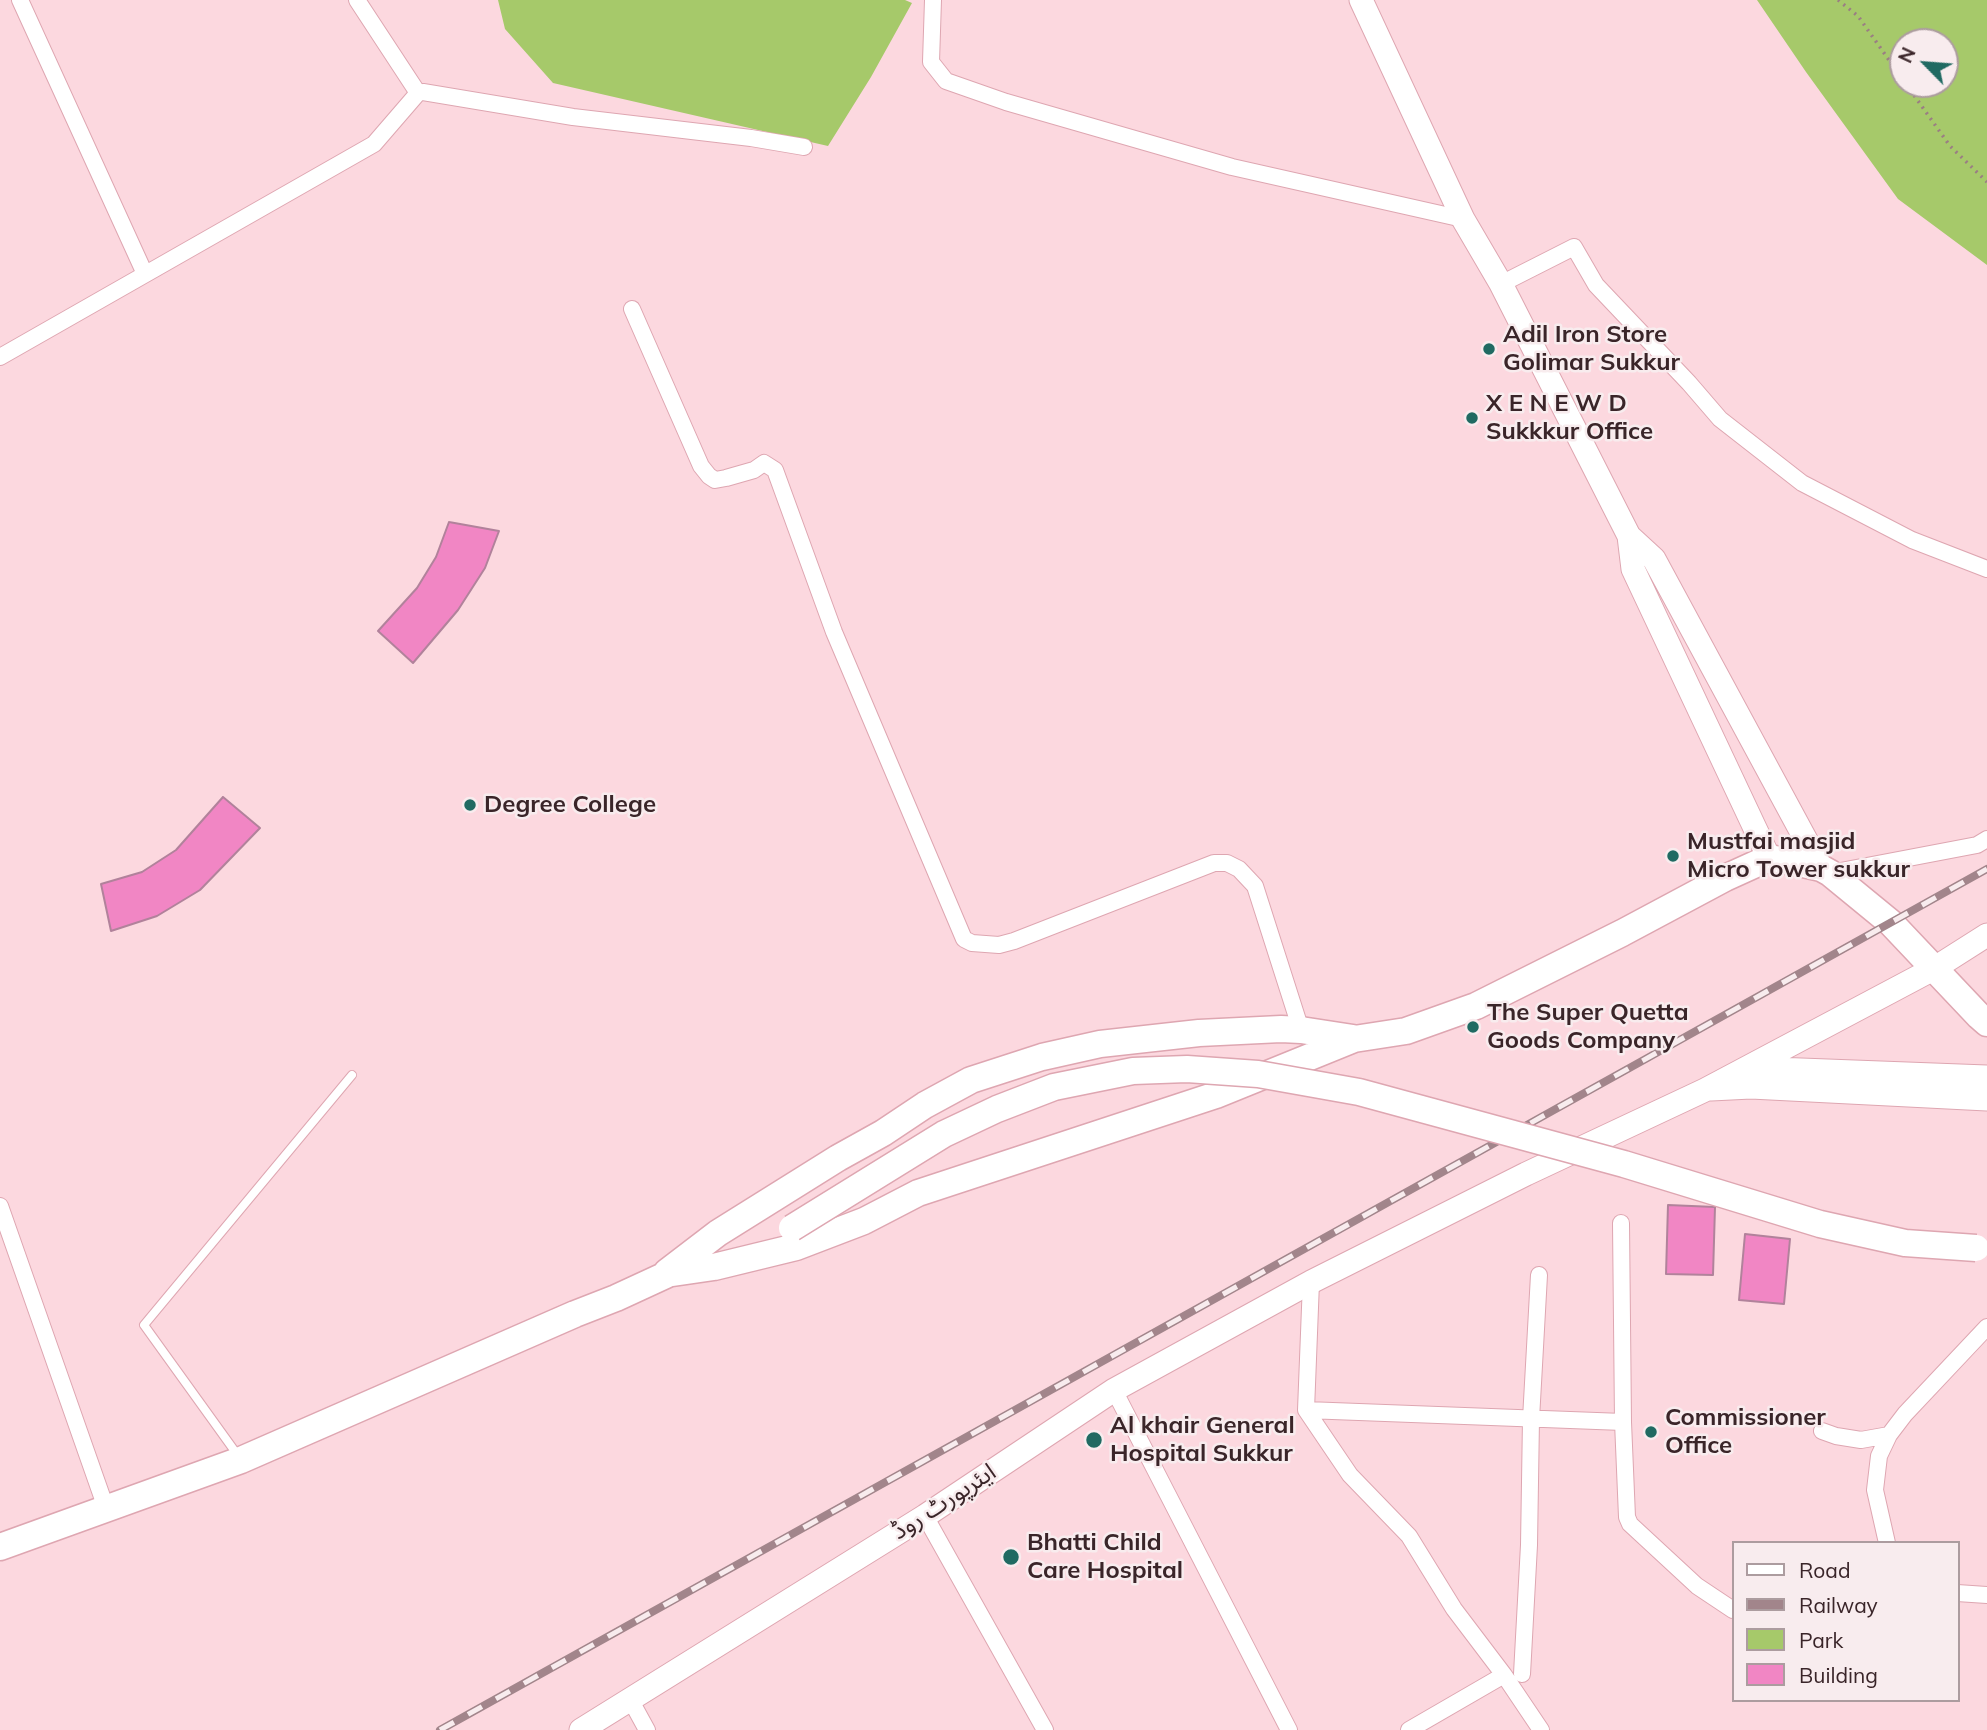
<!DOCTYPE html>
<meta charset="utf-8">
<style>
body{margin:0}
#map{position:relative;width:1987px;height:1730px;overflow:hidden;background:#fcd8df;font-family:Mulish,sans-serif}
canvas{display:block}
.legend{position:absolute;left:1732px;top:1541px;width:228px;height:161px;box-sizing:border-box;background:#f8ecee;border:2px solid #ac9c9f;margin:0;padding:9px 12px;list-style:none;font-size:21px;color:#3a2529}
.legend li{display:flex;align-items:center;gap:14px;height:35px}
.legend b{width:35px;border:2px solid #ac9c9f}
.north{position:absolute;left:1889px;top:28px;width:70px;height:70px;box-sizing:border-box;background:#f8ecee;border:2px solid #ac9c9f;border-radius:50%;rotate:295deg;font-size:19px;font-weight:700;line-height:28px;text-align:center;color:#3a2529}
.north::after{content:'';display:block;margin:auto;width:24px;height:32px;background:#206a62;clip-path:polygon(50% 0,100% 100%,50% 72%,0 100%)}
</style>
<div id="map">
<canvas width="1987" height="1730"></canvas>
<ul class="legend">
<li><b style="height:9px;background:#fff"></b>Road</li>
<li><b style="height:9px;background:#a2858b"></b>Railway</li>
<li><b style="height:19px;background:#a6c96a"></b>Park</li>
<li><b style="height:19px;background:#f186c4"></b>Building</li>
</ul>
<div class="north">N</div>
</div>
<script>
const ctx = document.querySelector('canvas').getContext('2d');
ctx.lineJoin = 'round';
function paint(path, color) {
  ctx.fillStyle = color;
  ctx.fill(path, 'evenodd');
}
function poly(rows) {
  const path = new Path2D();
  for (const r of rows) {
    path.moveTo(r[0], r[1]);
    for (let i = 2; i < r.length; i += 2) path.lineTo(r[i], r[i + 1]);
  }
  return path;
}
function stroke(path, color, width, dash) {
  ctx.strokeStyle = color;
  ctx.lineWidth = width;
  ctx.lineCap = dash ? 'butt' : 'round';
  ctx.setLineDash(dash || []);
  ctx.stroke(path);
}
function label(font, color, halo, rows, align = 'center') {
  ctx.font = font + ' Mulish,"Noto Sans Arabic",sans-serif';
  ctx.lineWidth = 5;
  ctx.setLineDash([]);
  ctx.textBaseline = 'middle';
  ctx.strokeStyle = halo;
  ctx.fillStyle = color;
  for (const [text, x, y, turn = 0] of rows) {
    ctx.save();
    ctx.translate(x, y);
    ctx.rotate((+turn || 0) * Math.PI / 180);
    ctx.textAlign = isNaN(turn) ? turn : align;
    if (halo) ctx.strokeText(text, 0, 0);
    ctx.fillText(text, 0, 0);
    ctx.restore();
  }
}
paint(poly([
 [498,0,905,0,912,3,871,77,828,146,553,83,505,29],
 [1757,0,1987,0,1987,265,1898,199,1806,72],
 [1903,42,1945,42,1945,84,1903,84]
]), '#a6c96a');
const building = poly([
 [449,522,499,531,485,568,458,610,413,663,378,631,417,588,436,557,449,522],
 [223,797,260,828,200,890,157,916,111,931,101,884,142,872,176,850,223,797],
 [1668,1205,1715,1207,1713,1275,1666,1274,1668,1205],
 [1745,1234,1790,1239,1784,1304,1739,1300,1745,1234]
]);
paint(building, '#f186c4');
stroke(building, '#b1829b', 2);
const lane = poly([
 [239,1457,144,1325,352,1075]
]);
const street = poly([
 [20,0,145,274],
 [357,0,418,93],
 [933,0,931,62,946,81,1006,102,1232,167,1463,219],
 [1501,284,1574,247,1596,285,1689,383,1720,419,1802,483,1912,540,1987,569],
 [632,309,701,466,709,476,715,480,726,478,754,470,764,463,775,470,834,632,964,939,972,943,999,945,1014,941,1214,863,1227,863,1239,869,1255,886,1301,1030],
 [0,357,374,144,418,93,423,92,573,117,751,138,804,147],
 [1830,873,1977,845,1987,839],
 [0,1206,106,1508],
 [1621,1223,1623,1422,1627,1517,1630,1524,1697,1586,1733,1610],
 [1311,1282,1306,1410,1350,1475,1409,1536,1454,1609,1504,1675,1541,1730],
 [1114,1390,1289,1730],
 [1306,1410,1623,1422],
 [1822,1431,1836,1436,1861,1440,1889,1435],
 [925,1516,1045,1730],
 [1887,1543,1875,1490,1879,1456,1889,1435,1905,1414,1987,1327],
 [1957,1593,1987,1595],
 [1522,1674,1529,1545,1531,1419,1539,1275],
 [630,1699,647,1730],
 [1409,1730,1504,1675]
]);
const secondary = poly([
 [1361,0,1463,219,1501,284,1629,536,1633,569,1769,858],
 [1629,536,1654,559,1821,868],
 [1748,1068,1987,1077],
 [1711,1089,1751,1087,1987,1099],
 [581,1730,925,1516,1114,1390,1311,1282,1526,1174,1705,1090,1935,968,1987,935]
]);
const primary = poly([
 [667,1272,718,1233,838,1158,883,1133,925,1105,971,1080,1042,1057,1100,1044,1199,1033,1281,1029,1301,1030,1353,1038],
 [666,1274,714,1267,796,1247,864,1221,918,1193,1216,1095,1354,1039,1406,1031,1476,1006,1622,933,1725,878,1769,858,1799,863,1821,868,1830,873,1891,923,1979,1016,1987,1023],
 [0,1547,241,1460,575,1314,616,1298,681,1268]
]);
stroke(lane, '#dea6b1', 10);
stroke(street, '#dea6b1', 18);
stroke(secondary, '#dea6b1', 25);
stroke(primary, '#dea6b1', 29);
stroke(poly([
 [1838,0,1858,16,1903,80],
 [1906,84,1950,146,1987,182]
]), '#9a7e83', 3.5, [2, 5]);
stroke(lane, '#fff', 8);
stroke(street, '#fff', 16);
stroke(secondary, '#fff', 23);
stroke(primary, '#fff', 26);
const rail = poly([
 [440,1730,1987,869]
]);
stroke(rail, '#a2858b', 8);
stroke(rail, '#f8ecee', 5, [16]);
const primaryBridge = poly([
 [792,1228,944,1134,997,1109,1054,1087,1133,1071,1187,1069,1258,1074,1359,1092,1624,1164,1820,1224,1905,1243,1976,1248]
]);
stroke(primaryBridge, '#dea6b1', 29, []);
stroke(primaryBridge, '#fff', 26);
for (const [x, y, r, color] of [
 [1489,349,7,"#206a62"],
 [1472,418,7,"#206a62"],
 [470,805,7,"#206a62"],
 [1673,856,7,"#206a62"],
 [1473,1027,7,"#206a62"],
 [1651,1432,7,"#206a62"],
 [1094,1440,9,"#206a62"],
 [1011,1557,9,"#206a62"]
]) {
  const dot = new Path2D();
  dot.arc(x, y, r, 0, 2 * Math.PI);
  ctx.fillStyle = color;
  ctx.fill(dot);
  stroke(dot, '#f8ecee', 2.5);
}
label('bold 24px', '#3a2529', '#f8ecee', [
 ["Adil Iron Store",1503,335],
 ["Golimar Sukkur",1503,363],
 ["X E N E W D",1486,404],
 ["Sukkkur Office",1486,432],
 ["Degree College",484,805],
 ["Mustfai masjid",1687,842],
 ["Micro Tower sukkur",1687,870],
 ["The Super Quetta",1487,1013],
 ["Goods Company",1487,1041],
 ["Commissioner",1665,1418],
 ["Office",1665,1446],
 ["Al khair General",1110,1426],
 ["Hospital Sukkur",1110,1454],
 ["Bhatti Child",1027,1543],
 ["Care Hospital",1027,1571]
], 'left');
label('24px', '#3a2529', '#f8ecee', [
 ["ایئرپورٹ روڈ",944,1502,-33]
]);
</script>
